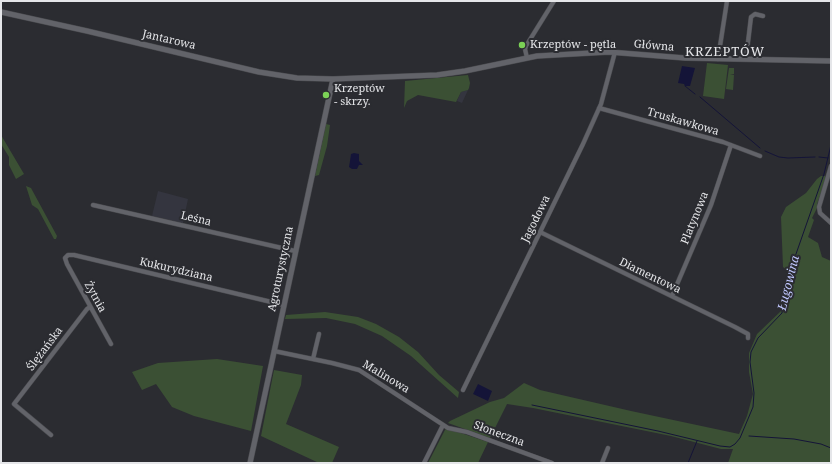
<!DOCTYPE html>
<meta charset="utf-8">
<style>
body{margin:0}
#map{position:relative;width:832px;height:464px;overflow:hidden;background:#2b2c31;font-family:"Noto Serif",serif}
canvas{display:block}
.frame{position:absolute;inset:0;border:2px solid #e5e6e9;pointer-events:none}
</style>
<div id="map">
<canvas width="832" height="464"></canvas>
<div class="frame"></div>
</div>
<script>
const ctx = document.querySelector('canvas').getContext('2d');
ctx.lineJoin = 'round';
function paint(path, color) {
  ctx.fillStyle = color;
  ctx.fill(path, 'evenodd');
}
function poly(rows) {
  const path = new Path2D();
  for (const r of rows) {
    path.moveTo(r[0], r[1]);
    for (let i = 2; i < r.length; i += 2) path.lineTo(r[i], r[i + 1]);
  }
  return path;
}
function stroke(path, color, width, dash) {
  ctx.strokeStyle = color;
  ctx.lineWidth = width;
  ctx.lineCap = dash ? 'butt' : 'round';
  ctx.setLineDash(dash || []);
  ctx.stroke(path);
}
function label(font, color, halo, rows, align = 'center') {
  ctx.font = font + ' "Noto Serif",serif';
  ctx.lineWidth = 4;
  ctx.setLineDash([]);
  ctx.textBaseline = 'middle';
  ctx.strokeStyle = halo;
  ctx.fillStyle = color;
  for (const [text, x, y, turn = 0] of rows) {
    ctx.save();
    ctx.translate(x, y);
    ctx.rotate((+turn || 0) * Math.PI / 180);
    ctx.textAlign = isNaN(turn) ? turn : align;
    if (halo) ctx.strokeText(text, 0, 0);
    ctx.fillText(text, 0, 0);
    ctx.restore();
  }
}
paint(poly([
 [468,90,462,103,457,101,461,92],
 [158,191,188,199,183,223,152,216]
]), '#34353f');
paint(poly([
 [707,63,728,65,724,99,703,96],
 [729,68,734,68,734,74,730,74,734,75,733,90,726,89],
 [468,75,470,83,469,88,468,90,461,92,456,102,418,95,407,101,404,108,405,81],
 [326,124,330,125,327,146,319,175,315,176],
 [1,135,24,174,16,179,9,165,9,157,1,144],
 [821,176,825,176,826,180,817,204,817,208,812,218,814,220,808,237,818,243,822,257,831,261,831,463,728,463,733,449,721,449,671,436,533,408,507,404,490,438,448,423,450,421,490,402,504,398,524,383,540,390,631,411,739,434,747,416,753,394,749,372,749,353,757,334,781,311,788,271,783,267,781,217,786,207,806,193,817,179],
 [26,186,31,188,57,236,56,239,54,239,38,209,32,205],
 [325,312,358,317,376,324,399,337,418,352,439,375,459,392,458,398,411,356,382,336,355,324,326,318,285,319,286,315],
 [217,359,263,366,251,431,194,416,172,407,156,384,142,390,132,372,158,363],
 [274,370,302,375,301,385,286,424,339,447,332,463,319,463,261,436],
 [446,428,488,442,478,463,428,463]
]), '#3b5034');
paint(poly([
 [682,66,695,68,690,86,685,86,684,84,678,83],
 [354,153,359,154,359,161,363,165,359,165,357,169,352,169,349,167,350,161,351,154],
 [478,384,492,391,488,401,473,394]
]), '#141438');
stroke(poly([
 [685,86,695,94],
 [700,97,760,148],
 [765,151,779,157,788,158,815,157],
 [819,157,828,158],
 [532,405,658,431,720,446,730,447,735,444,740,438,753,407,754,393,750,362,751,352,758,338,782,313,789,274,824,174,831,145],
 [749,436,794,439,821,444,831,448],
 [688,463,697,441]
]), '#141438', 1);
const minor = poly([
 [527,58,525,49,526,46,554,1],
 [718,59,727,1],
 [746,59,751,17,755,14,763,16],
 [599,108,723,142,760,156],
 [831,166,819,207,820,213,831,223],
 [93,205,295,251],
 [540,232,735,327,748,334,748,338],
 [672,296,711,205,731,145],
 [111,344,67,264,65,258,68,255,74,255,284,305],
 [274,351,332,363,359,370,448,428,467,432,552,463],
 [313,359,319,334],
 [463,390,583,144,601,104,615,52],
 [51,435,14,404,87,309,90,307],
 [424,463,443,425],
 [602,463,608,448]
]);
const tertiary = poly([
 [1,12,87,31,259,72,297,78,333,79,437,75,465,71,537,56,609,52,685,58,831,61],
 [250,463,333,79]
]);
stroke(minor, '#4a4b4f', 5);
stroke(tertiary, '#4a4b4f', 6);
stroke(minor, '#626369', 4);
stroke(tertiary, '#626369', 5);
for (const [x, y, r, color] of [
 [522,45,4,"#7bd156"],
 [326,95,4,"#7bd156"]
]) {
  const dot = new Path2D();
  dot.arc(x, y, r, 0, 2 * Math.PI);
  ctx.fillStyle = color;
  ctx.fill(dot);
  stroke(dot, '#2b2c31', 1.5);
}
label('11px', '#e5e6e9', '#2b2c31', [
 ["Jantarowa",169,40,13],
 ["Główna",654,46,5],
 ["Truskawkowa",683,122,16],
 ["Platynowa",695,218,-68],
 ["Leśna",196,219,13],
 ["Jagodowa",536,219,-64],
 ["Agroturystyczna",281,269,-78],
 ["Kukurydziana",176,270,13],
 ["Diamentowa",650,276,26],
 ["Żytnia",95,297,61],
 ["Ślężańska",45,349,-53],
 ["Malinowa",386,377,31],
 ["Słoneczna",499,434,20]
]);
label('11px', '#e5e6e9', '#2b2c31', [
 ["Krzeptów - pętla",530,45],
 ["Krzeptów",334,89],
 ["- skrzy.",334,102]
], 'left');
label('italic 12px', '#bfc6fd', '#2b2c31', [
 ["Ługowina",789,283,-76]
]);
ctx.letterSpacing = '1px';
label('13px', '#e5e6e9', '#2b2c31', [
 ["KRZEPTÓW",725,52]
]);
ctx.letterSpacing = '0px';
</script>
